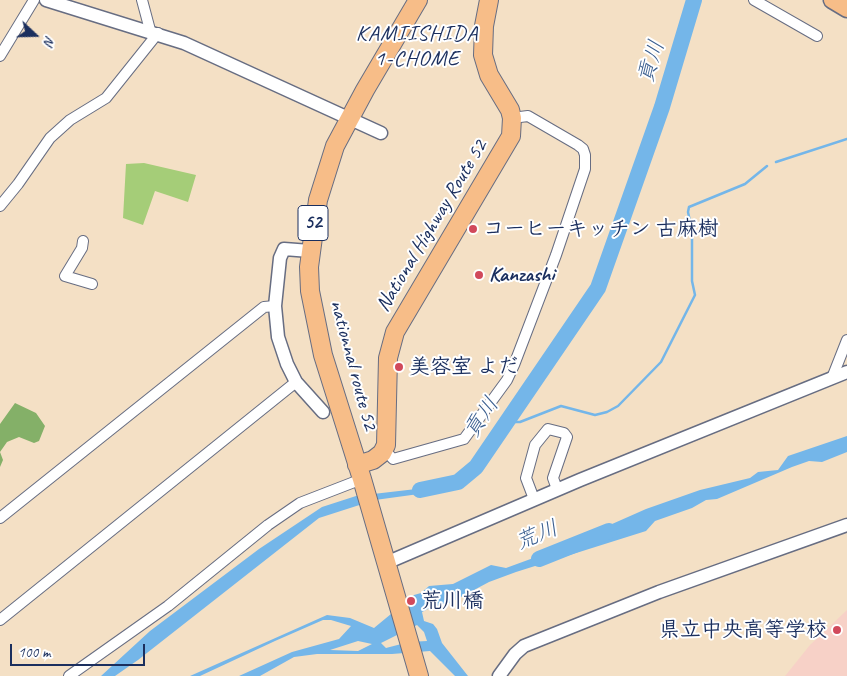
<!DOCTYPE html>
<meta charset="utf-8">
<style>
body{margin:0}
#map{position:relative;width:847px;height:676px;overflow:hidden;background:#f4e0c5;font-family:Caveat,sans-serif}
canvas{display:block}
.north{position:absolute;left:10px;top:10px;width:50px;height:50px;-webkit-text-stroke:4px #fff;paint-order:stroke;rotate:111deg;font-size:14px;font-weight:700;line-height:20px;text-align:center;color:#1b2f5e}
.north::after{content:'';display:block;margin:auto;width:18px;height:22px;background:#1b2f5e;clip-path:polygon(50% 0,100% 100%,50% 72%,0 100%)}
.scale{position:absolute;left:10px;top:644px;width:135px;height:22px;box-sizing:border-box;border:2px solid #1b2f5e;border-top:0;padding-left:6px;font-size:15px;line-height:18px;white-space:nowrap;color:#1b2f5e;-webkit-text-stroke:4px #fff;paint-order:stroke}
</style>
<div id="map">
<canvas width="847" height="676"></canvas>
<div class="north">N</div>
<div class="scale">100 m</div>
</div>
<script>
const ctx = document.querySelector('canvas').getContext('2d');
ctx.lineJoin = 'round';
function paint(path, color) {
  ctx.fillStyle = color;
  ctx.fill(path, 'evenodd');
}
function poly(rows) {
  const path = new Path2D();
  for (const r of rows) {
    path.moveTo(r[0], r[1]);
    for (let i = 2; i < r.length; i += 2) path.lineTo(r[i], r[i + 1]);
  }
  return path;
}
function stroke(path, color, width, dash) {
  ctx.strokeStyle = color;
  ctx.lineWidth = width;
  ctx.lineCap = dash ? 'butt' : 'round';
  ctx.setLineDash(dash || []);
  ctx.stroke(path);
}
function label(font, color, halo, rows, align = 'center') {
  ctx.font = font + ' Caveat,"Klee One",sans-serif';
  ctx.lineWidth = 4;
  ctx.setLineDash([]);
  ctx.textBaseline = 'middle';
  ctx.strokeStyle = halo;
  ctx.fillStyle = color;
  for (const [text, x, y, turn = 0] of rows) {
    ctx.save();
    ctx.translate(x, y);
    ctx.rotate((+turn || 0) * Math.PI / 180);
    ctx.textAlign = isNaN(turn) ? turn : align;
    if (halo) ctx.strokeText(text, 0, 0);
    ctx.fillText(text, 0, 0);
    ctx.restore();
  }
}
paint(poly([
 [847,610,847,676,785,676,810,645]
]), '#f7d1c7');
paint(poly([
 [144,163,196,175,188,202,155,191,143,225,123,218,126,164]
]), '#a5cd78');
paint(poly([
 [15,403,36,413,45,426,39,441,34,443,19,437,7,442,0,452,3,460,0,467,0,424]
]), '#84b068');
paint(poly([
 [847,436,847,452,822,462,809,461,792,467,717,499,706,500,692,508,655,521,646,531,516,572,489,582,446,605,430,608,422,612,424,621,433,624,437,629,442,643,468,676,455,676,430,651,392,654,317,654,294,657,260,676,239,676,292,652,339,639,351,626,331,620,323,620,275,641,200,676,190,676,327,615,350,618,374,628,414,595,421,593,429,586,453,584,491,565,506,568,547,553,568,552,587,541,590,536,603,528,646,509,700,490,750,478,758,472,778,470,788,456],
 [417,625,424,632,427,641,409,642,386,648,381,643],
 [358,641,372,644,358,651,330,650],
 [442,486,419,494,375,500,319,518,138,660,115,676,101,676,150,631,259,549,322,507,356,496]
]), '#74b6e9');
stroke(poly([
 [776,162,847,139],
 [507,422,520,422,561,406,595,415,607,412,618,406,661,362,695,295,692,281,692,231,688,212,689,207,745,184,767,166]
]), '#74b6e9', 2.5);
stroke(poly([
 [420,490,458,482,476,467,598,288,662,107,694,0],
 [539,559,609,531]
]), '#74b6e9', 16);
const minor = poly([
 [142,0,150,30],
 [754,0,817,36],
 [0,56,34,0],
 [0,206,18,184,50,138,70,120,106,98,158,33],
 [83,241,82,248,65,276,92,284],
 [832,378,847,340],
 [384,449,393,459,464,439,507,380,514,365,556,255,585,169,585,155,583,149,578,145,528,116,512,118],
 [534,499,526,478,535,445,548,429,564,433,567,437,553,478,557,489],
 [0,518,264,307,275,306],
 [0,620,296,382],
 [69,676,168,606,268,525,300,503,362,479]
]);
const tertiary = poly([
 [46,0,184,43,381,133],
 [310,251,284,249,280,258,275,306,278,337,287,364,296,382,323,412],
 [386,563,580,480,847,372],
 [499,676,515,654,524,646,659,592,847,525]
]);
const primary = poly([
 [832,0,847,9]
]);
const trunk = poly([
 [418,0,365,90,335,146,318,200,309,267,310,291,323,355,362,479,419,676],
 [357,465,373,460,382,453,386,445,388,358,395,332,511,136,512,118,510,110,489,75,483,55,484,26,489,0]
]);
stroke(minor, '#676d82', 12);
stroke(tertiary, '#676d82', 15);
stroke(primary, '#676d82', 19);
stroke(trunk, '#676d82', 20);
stroke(minor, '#fff', 10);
stroke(tertiary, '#fff', 12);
stroke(primary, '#f7bd88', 16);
stroke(trunk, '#f7bd88', 18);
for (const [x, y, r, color] of [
 [473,229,5,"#d1495b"],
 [479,275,5,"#d1495b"],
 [399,367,5,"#d1495b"],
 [411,601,5,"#d1495b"],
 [837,630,5,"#d1495b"]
]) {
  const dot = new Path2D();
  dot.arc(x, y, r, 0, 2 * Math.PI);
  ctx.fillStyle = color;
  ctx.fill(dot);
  stroke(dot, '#fff', 2);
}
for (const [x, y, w] of [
 [313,223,30]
]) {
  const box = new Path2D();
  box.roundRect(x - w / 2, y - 17.5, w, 35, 4);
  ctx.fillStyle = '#fff';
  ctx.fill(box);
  stroke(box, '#1b2f5e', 1);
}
label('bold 20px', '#1b2f5e', null, [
 ["52",313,223]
]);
label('21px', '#1b2f5e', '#fff', [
 ["National Highway Route 52",432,226,-59],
 ["nationnal route 52",353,365,75]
]);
label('bold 21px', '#1b2f5e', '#fff', [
 ["コーヒーキッチン 古麻樹",483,229],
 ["Kanzashi",489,275],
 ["美容室 よだ",409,367],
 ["荒川橋",421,601],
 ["県立中央高等学校",827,630,"right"]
], 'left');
ctx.letterSpacing = '1px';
label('22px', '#1b2f5e', '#fff', [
 ["KAMIISHIDA",417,34],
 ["1-CHOME",417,59]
]);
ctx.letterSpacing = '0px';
label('italic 22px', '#3a5e8f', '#fff', [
 ["貢川",652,62,-73],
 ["貢川",482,418,-56],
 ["荒川",537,536,-22]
]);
</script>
